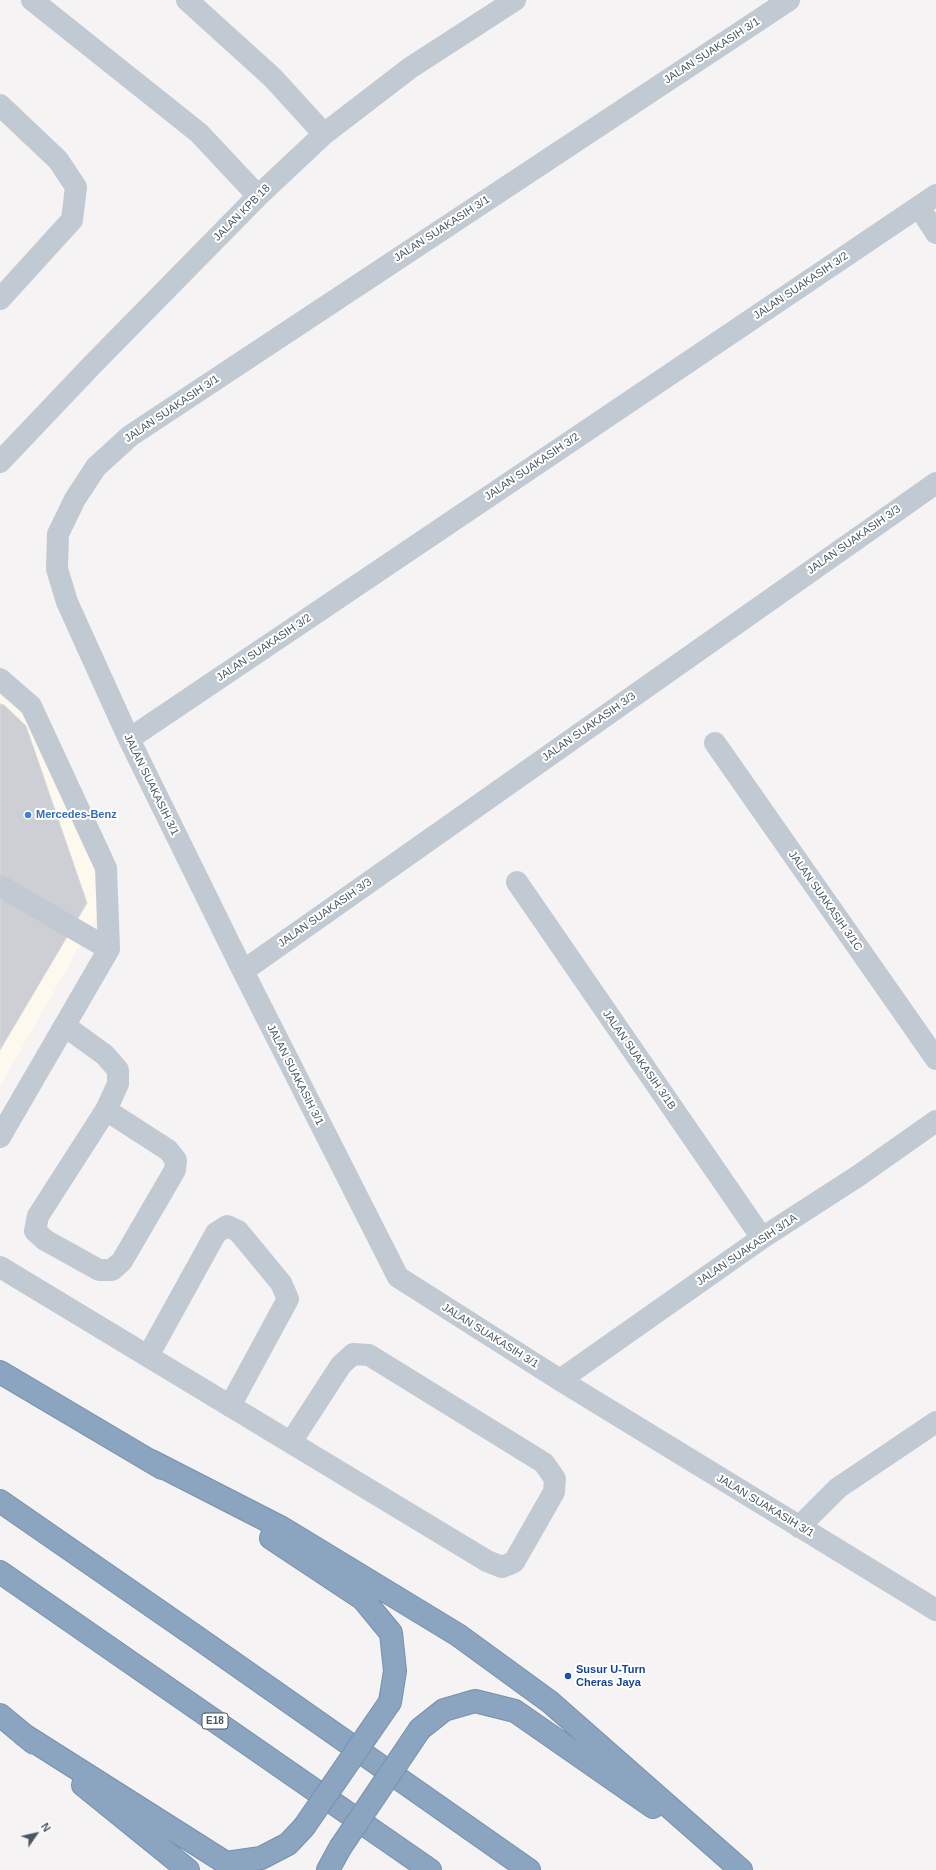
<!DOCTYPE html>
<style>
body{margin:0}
#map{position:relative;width:936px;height:1870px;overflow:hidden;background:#f5f3f3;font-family:Helvetica,sans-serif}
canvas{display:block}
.north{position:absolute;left:16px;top:1814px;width:40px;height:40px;-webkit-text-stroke:3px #fff;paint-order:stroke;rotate:56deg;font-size:11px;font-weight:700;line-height:16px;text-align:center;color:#4a5661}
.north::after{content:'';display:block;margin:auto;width:14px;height:18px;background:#4a5661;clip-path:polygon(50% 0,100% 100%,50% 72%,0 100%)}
</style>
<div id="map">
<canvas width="936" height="1870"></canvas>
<div class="north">N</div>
</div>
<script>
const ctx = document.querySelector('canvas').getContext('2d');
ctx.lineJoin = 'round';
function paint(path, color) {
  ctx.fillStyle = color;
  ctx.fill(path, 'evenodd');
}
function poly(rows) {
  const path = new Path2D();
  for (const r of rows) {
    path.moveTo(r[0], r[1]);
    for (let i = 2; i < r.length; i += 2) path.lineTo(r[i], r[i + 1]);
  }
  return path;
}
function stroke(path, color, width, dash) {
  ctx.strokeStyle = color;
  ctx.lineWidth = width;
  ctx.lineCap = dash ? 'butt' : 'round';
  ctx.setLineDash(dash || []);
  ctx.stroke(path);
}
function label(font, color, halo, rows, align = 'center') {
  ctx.font = font + ' Helvetica,sans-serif';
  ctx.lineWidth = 4;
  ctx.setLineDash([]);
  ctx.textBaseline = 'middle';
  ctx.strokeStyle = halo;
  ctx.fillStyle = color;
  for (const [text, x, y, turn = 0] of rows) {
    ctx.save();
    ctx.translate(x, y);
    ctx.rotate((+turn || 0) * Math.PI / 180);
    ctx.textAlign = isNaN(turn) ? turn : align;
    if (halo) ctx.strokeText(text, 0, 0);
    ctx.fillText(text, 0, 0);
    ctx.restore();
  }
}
paint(poly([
 [0,688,25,710,99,869,101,909,0,1086]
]), '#fdf9ef');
const building = poly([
 [0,704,4,705,26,726,87,903,0,1050,0,704]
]);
paint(building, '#cdcfd5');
stroke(building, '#d7d9de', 1);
const highway = poly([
 [0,1372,162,1468],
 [151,1461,282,1528,458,1635,550,1702,741,1870],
 [0,1501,198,1638,529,1870],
 [271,1538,363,1599,391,1633,395,1671,390,1702],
 [0,1572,430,1870],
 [0,1715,34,1743],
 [420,1729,444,1710,475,1701,515,1711,653,1807],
 [24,1735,226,1863,261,1858,288,1844,304,1827],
 [83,1785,188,1870],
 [328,1870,340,1848]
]);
stroke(highway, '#7690ad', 24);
stroke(poly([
 [32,0,199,133,258,196],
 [187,0,273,78,324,134],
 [789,0,130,436,96,467,75,499,58,534,57,569,67,602,129,739,243,971,398,1277,560,1380,936,1610],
 [0,105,58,160,76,187,72,220,0,299],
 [919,207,936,233],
 [0,462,94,363,258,196,324,134,410,68,515,0],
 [0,679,31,706,106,868,109,949,0,1137],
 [129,739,936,195],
 [715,743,936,1059],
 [517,882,762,1238],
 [0,886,109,949],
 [243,971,936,483],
 [65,1026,105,1055,118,1070,118,1084,106,1110,168,1150,176,1160,175,1170,122,1261,112,1270,99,1270,45,1240,35,1231,38,1216,106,1110],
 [0,1267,487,1561,502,1567,514,1562,554,1492,555,1479,544,1463,369,1355,353,1354,341,1365,291,1442],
 [148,1356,216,1233,227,1226,238,1231,281,1283,288,1299,230,1406],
 [560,1380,762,1238,858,1176,936,1121],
 [799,1527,838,1488,936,1422]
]), '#c1cad2', 22);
stroke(highway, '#8ba5c1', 22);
const highwayBridge = poly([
 [304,1827,390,1702],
 [340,1848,420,1729]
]);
stroke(highwayBridge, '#7690ad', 24, []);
stroke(highwayBridge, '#8ba5c1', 22);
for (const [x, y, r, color] of [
 [28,815,4,"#3f7fe0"],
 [568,1676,4,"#1a4fb4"]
]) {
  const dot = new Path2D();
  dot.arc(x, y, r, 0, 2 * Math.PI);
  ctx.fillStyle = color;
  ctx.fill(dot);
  stroke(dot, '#fff', 1.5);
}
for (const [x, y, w] of [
 [215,1721,26]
]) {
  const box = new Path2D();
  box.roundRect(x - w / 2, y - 8, w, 16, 3);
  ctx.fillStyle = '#fff';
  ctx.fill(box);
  stroke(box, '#4a5661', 1);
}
label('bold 10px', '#4a5661', null, [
 ["E18",215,1721]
]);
label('11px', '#4a5661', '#fff', [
 ["JALAN SUAKASIH 3/1",712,51,-33],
 ["JALAN KPB 18",242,213,-45],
 ["JALAN SUAKASIH 3/1",442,229,-33],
 ["JALAN SUAKASIH 3/2",801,286,-34],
 ["JALAN SUAKASIH 3/1",172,409,-34],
 ["JALAN SUAKASIH 3/2",532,467,-34],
 ["JALAN SUAKASIH 3/3",854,540,-35],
 ["JALAN SUAKASIH 3/2",264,648,-34],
 ["JALAN SUAKASIH 3/3",589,727,-35],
 ["JALAN SUAKASIH 3/1",151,785,64],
 ["JALAN SUAKASIH 3/1C",825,901,55],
 ["JALAN SUAKASIH 3/3",325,913,-35],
 ["JALAN SUAKASIH 3/1B",639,1060,55],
 ["JALAN SUAKASIH 3/1",295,1075,63],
 ["JALAN SUAKASIH 3/1A",747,1250,-34],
 ["JALAN SUAKASIH 3/1",490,1336,32],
 ["JALAN SUAKASIH 3/1",765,1506,31]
]);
label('bold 11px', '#366cbe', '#fff', [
 ["Mercedes-Benz",36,815]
], 'left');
label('bold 11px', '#164399', '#fff', [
 ["Susur U-Turn",576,1670],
 ["Cheras Jaya",576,1683]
], 'left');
</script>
